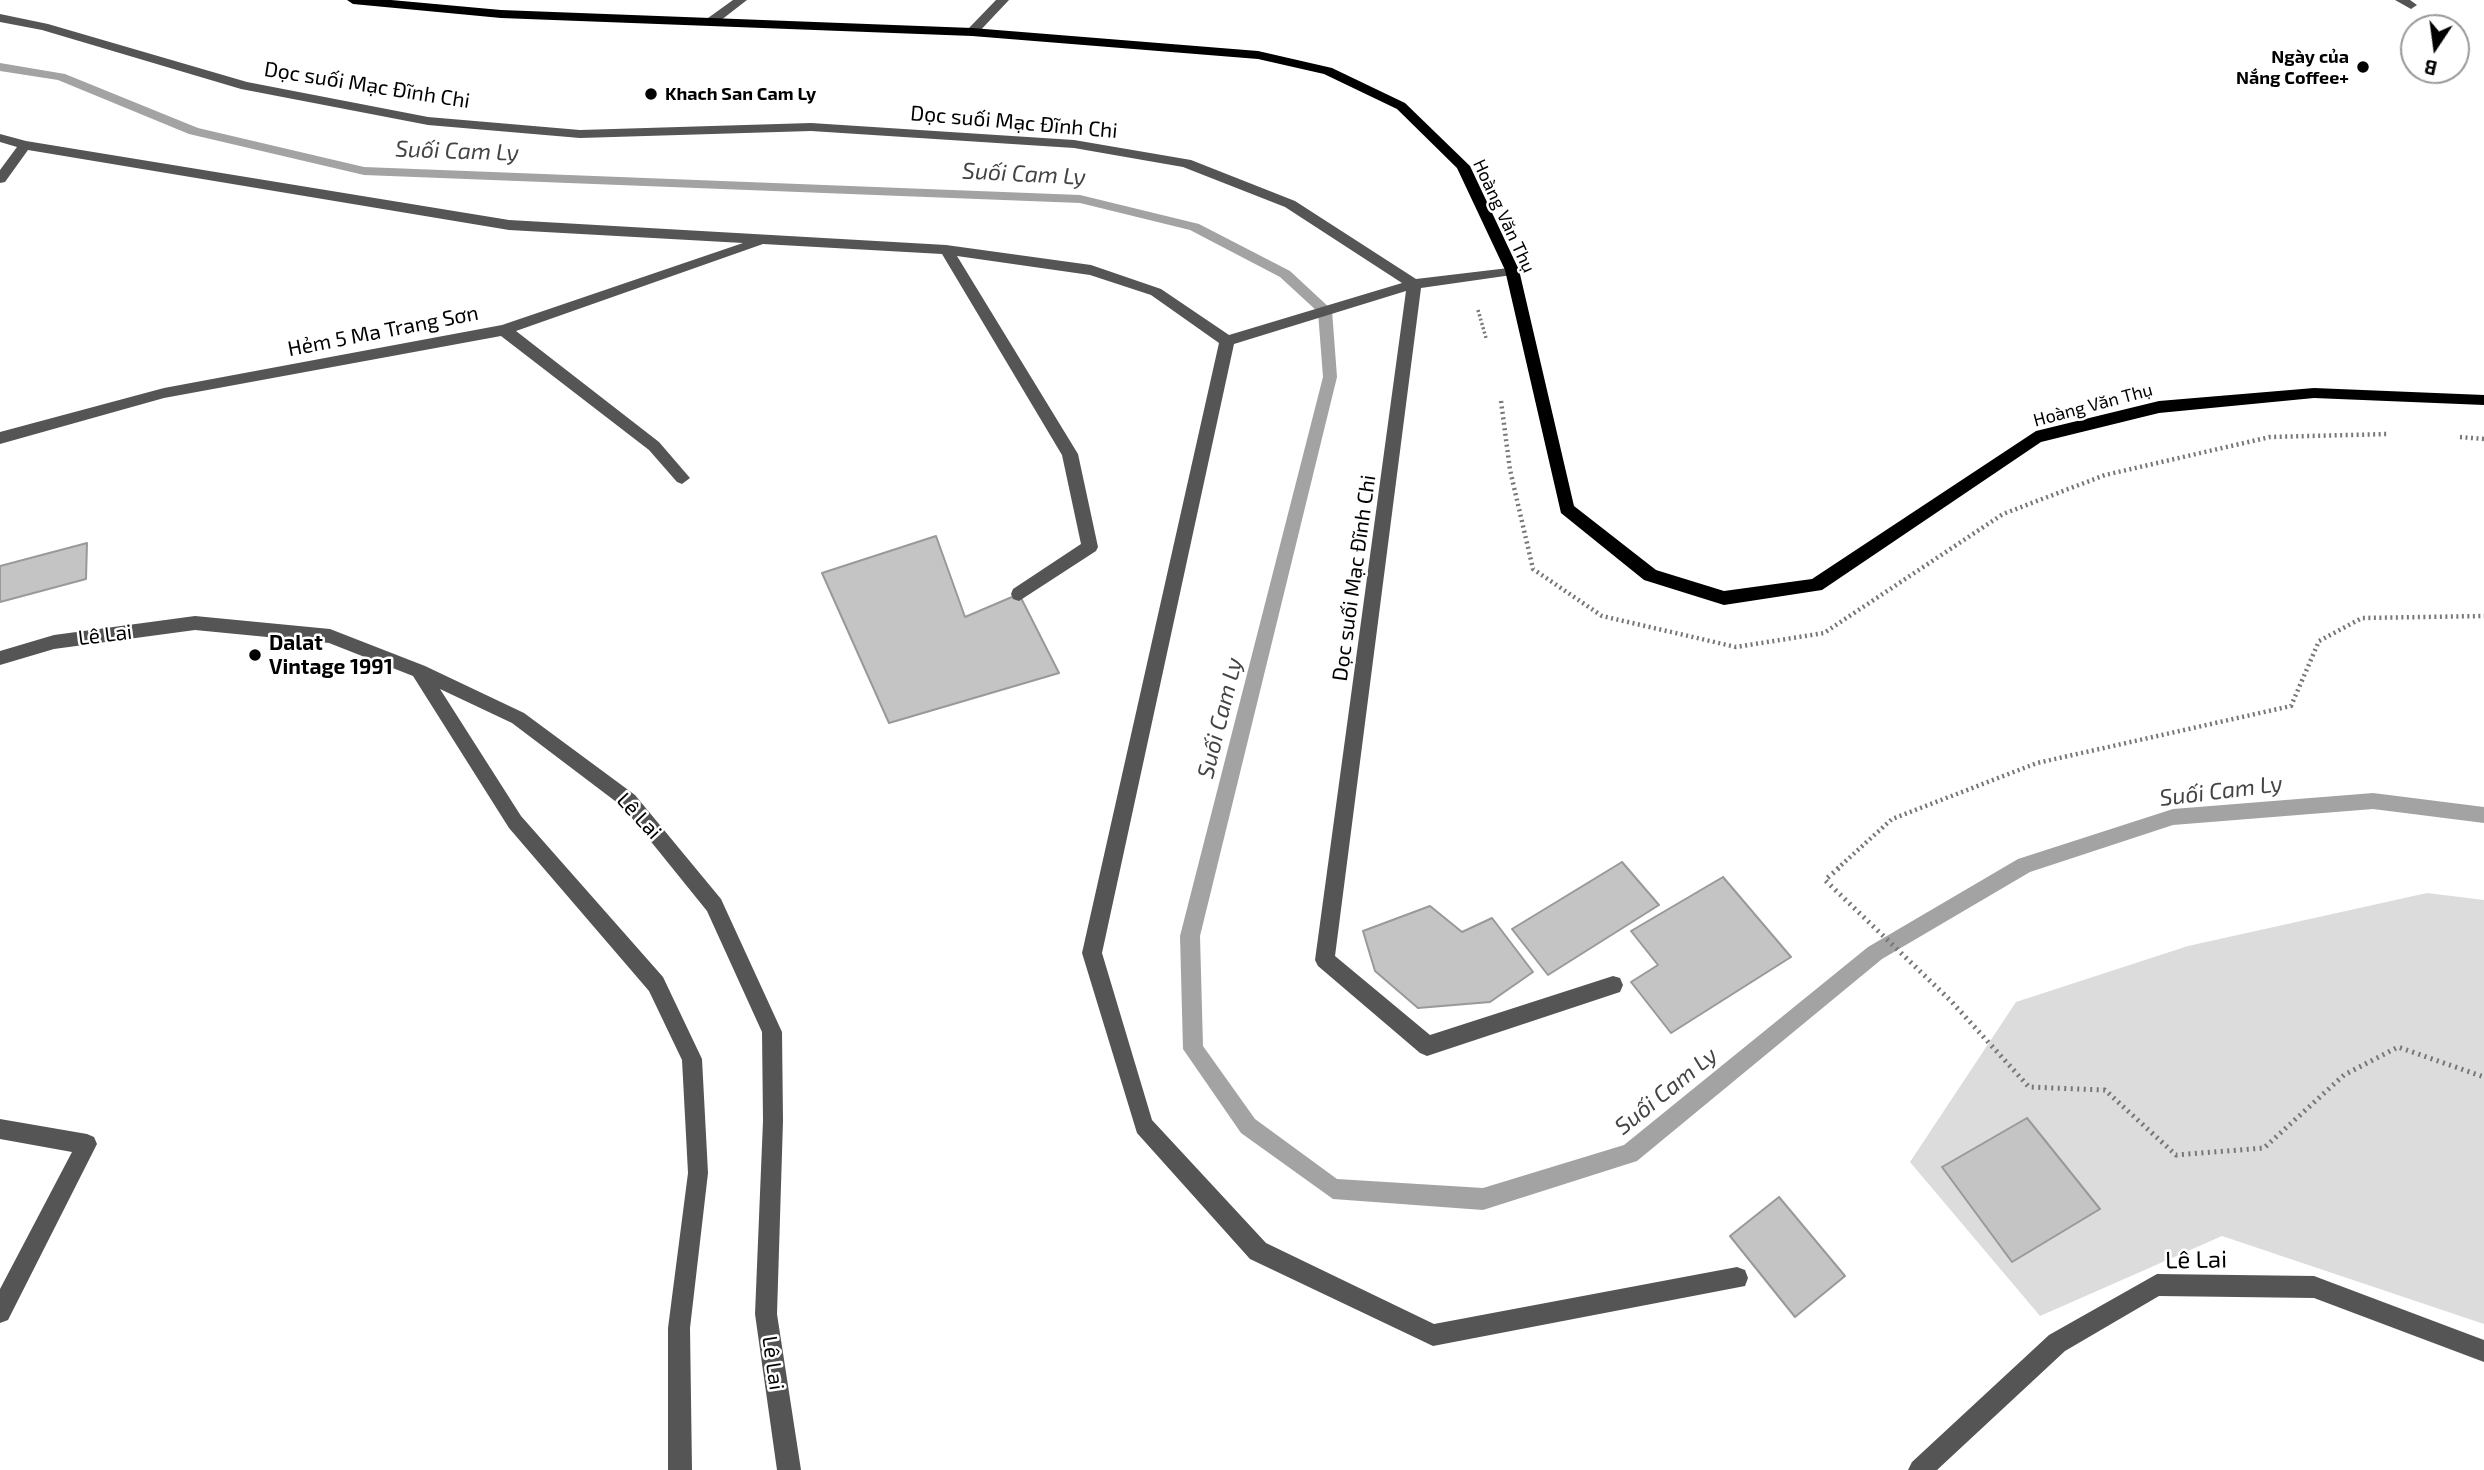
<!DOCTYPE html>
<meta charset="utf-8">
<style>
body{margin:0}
#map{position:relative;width:2484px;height:1470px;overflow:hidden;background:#fff;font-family:"Exo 2",sans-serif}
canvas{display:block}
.north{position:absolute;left:2400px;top:14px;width:70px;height:70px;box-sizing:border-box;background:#fff;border:2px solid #999;border-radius:50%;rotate:193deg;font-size:19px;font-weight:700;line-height:28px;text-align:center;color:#000}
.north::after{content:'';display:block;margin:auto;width:24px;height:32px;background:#000;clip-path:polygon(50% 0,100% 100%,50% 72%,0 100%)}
</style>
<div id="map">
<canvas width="2484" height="1470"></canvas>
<div class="north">B</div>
</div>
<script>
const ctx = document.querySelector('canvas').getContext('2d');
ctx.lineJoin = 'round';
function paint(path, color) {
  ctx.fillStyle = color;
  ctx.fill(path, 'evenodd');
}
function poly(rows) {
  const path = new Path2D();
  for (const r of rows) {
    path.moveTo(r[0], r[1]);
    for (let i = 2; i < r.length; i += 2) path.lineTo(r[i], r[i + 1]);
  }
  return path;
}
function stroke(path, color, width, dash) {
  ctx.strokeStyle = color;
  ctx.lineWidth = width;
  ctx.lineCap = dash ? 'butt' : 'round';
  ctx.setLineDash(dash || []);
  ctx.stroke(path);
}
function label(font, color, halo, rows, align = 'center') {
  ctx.font = font + ' "Exo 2",sans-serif';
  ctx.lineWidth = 5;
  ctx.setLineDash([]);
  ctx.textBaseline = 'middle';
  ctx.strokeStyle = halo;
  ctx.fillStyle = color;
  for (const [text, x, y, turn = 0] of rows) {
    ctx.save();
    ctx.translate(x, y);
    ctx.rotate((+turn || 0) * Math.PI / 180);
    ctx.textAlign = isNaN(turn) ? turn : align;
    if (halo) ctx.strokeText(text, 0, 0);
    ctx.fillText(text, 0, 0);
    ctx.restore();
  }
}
paint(poly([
 [2427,893,2484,900,2484,1324,2222,1236,2040,1316,1910,1162,2016,1002,2188,946]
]), '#dcdcdc');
paint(poly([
 [0,63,65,74,198,128,364,167,1080,195,1199,224,1290,271,1332,310,1337,377,1200,936,1203,1046,1255,1119,1337,1179,1483,1188,1624,1145,1868,947,2018,859,2173,809,2373,793,2484,807,2484,823,2373,809,2173,825,2030,872,1882,959,1637,1161,1483,1210,1333,1199,1241,1133,1183,1049,1180,936,1323,377,1318,312,1280,277,1190,230,1080,203,364,175,189,134,58,80,0,71,0,63]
]), '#a3a3a3');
const building = poly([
 [936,536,965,617,1019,594,1059,673,889,723,822,573,936,536],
 [87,543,86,579,0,602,0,566,87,543],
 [1622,862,1659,905,1548,975,1512,929,1622,862],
 [1723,877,1791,957,1671,1033,1631,982,1658,965,1631,931,1723,877],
 [1430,906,1462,932,1492,918,1533,972,1490,1002,1418,1008,1375,971,1363,931,1430,906],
 [2027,1118,2100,1209,2012,1262,1942,1167,2027,1118],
 [1779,1197,1845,1276,1795,1317,1730,1236,1779,1197]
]);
paint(building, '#c4c4c4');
stroke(building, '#999', 2);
stroke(poly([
 [1478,310,1486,338]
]), '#777', 3.5, [2, 2.5]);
stroke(poly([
 [1501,401,1510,470,1533,569,1602,616,1736,647,1824,633,2003,514,2105,475,2270,437,2389,434],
 [2460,437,2484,439],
 [1837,869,1892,819,2037,763,2291,706,2319,641,2362,618,2484,616]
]), '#777', 4.5, [2, 3.5]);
stroke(poly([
 [1839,868,1825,880,1950,1000,2029,1087,2105,1090,2176,1155,2264,1148,2344,1075,2398,1047,2484,1077]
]), '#777', 5, [2, 4.5]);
paint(poly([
 [733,0,747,0,716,24,708,24,708,18,733,0],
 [996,0,1009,0,976,35,968,35,968,29,996,0],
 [2395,0,2410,0,2417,5,2411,9,2395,0],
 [0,14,48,24,247,82,428,117,580,130,811,123,1074,140,1191,160,1295,201,1416,279,1517,267,1519,270,1512,275,1421,288,1335,956,1430,1035,1613,976,1620,978,1623,985,1620,992,1427,1056,1420,1053,1318,966,1315,960,1406,291,1234,344,1102,953,1152,1120,1266,1243,1434,1324,1737,1267,1745,1270,1748,1278,1745,1286,1433,1346,1250,1259,1137,1133,1082,953,1219,343,1151,295,1090,275,957,256,1078,454,1098,547,1096,551,1019,601,1013,599,1011,594,1013,589,1081,544,1062,455,942,254,763,244,516,331,659,442,690,478,682,484,677,482,649,450,501,336,164,398,0,444,0,432,164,388,502,325,743,243,509,230,28,150,5,182,0,183,0,170,17,147,0,142,0,134,26,141,509,220,946,245,1091,265,1161,289,1229,335,1402,283,1285,207,1183,167,1074,148,811,131,580,138,428,125,241,89,42,30,0,22,0,14],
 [195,616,330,629,425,666,524,713,635,795,721,899,782,1032,783,1121,777,1314,801,1470,777,1470,755,1314,763,1121,762,1032,707,911,623,807,512,723,440,689,521,816,663,977,702,1059,708,1173,690,1328,692,1470,668,1470,668,1328,688,1173,682,1060,649,991,509,828,413,676,329,643,195,630,54,649,0,665,0,651,54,635,195,616],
 [0,1119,87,1134,94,1137,97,1144,8,1320,0,1323,0,1289,72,1152,0,1139,0,1119],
 [2157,1274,2314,1276,2484,1340,2484,1362,2314,1298,2159,1296,2065,1351,1937,1470,1908,1470,1912,1462,2049,1335,2157,1274]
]), '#555');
paint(poly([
 [347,0,391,0,501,10,972,28,1258,51,1332,68,1405,103,1470,166,1519,270,1574,506,1656,570,1724,591,1812,579,2036,431,2159,401,2314,388,2484,395,2484,405,2314,398,2159,413,2041,442,1822,590,1724,605,1644,580,1561,513,1505,270,1457,168,1397,109,1324,74,1258,59,972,36,501,18,353,4,347,0]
]), '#000');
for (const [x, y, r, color] of [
 [2363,67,7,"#000"],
 [651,94,7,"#000"],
 [255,655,7,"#000"]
]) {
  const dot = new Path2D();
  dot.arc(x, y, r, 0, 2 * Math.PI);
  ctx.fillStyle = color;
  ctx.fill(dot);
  stroke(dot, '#fff', 2.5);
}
label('bold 18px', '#000', '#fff', [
 ["Ngày của",2349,57],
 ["Nắng Coffee+",2349,78],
 ["Khach San Cam Ly",665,94,"left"]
], 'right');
label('18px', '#000', '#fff', [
 ["Hoàng Văn Thụ",1504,216,65],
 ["Hoàng Văn Thụ",2093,405,-15]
]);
label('21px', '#000', '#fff', [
 ["Dọc suối Mạc Đĩnh Chi",367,85,9],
 ["Dọc suối Mạc Đĩnh Chi",1014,122,5],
 ["Hẻm 5 Ma Trang Sơn",383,331,-11],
 ["Dọc suối Mạc Đĩnh Chi",1354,578,-82],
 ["Lê Lai",105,635,-7],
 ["Lê Lai",639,816,47],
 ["Lê Lai",773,1363,82]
]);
label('bold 21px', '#000', '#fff', [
 ["Dalat",269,643],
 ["Vintage 1991",269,667]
], 'left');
label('italic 23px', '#444', '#fff', [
 ["Suối Cam Ly",457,151,2],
 ["Suối Cam Ly",1024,174,3],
 ["Suối Cam Ly",1220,718,-76],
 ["Suối Cam Ly",2221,791,-7],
 ["Suối Cam Ly",1666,1091,-39]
]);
label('24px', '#000', '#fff', [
 ["Lê Lai",2196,1260,-1]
]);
</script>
